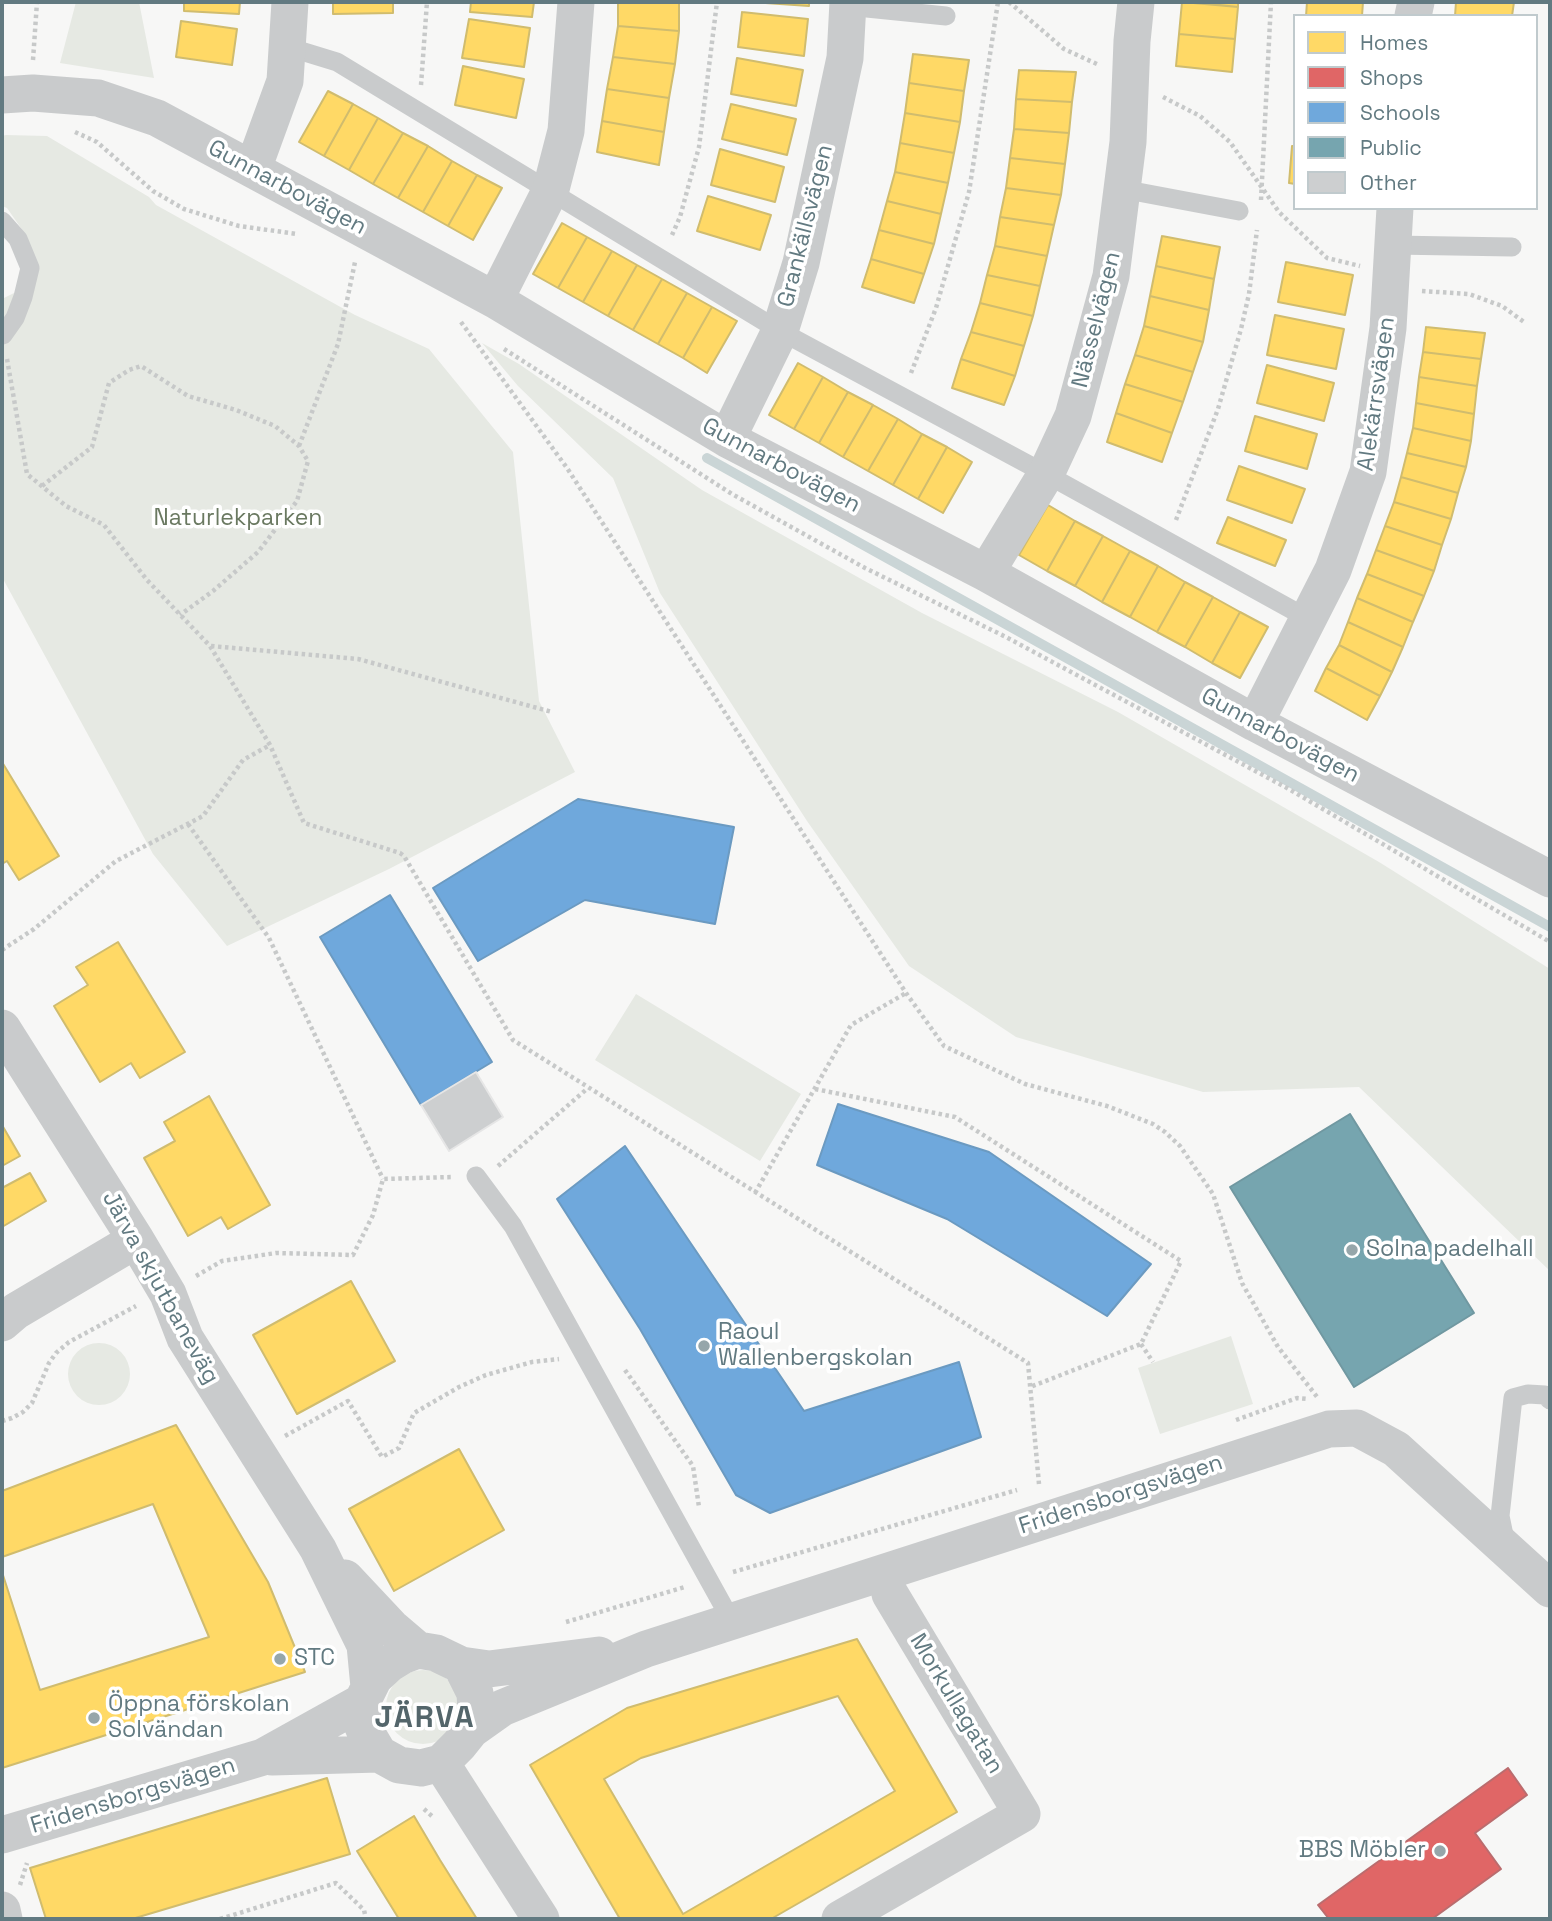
<!DOCTYPE html>
<meta charset="utf-8">
<style>
body{margin:0}
#map{position:relative;width:1552px;height:1921px;overflow:hidden;background:#f7f7f6;font-family:"Space Grotesk",sans-serif}
canvas{display:block}
.frame{position:absolute;inset:0;border:4px solid #627a81;pointer-events:none}
.legend{position:absolute;left:1293px;top:14px;width:245px;height:196px;box-sizing:border-box;background:#fff;border:2px solid #c0cacd;margin:0;padding:9px 12px;list-style:none;font-size:21px;color:#627a81}
.legend li{display:flex;align-items:center;gap:14px;height:35px}
.legend b{width:35px;border:2px solid #c0cacd}
</style>
<div id="map">
<canvas width="1552" height="1921"></canvas>
<div class="frame"></div>
<ul class="legend">
<li><b style="height:19px;background:#ffd966"></b>Homes</li>
<li><b style="height:19px;background:#e06666"></b>Shops</li>
<li><b style="height:19px;background:#6fa8dc"></b>Schools</li>
<li><b style="height:19px;background:#76a5af"></b>Public</li>
<li><b style="height:19px;background:#cdcfd0"></b>Other</li>
</ul>
</div>
<script>
const ctx = document.querySelector('canvas').getContext('2d');
ctx.lineJoin = 'round';
function paint(path, color) {
  ctx.fillStyle = color;
  ctx.fill(path, 'evenodd');
}
function poly(rows) {
  const path = new Path2D();
  for (const r of rows) {
    if (r.length === 3) {
      path.moveTo(r[0] + r[2], r[1]);
      path.arc(r[0], r[1], r[2], 0, 2 * Math.PI);
      continue;
    }
    path.moveTo(r[0], r[1]);
    for (let i = 2; i < r.length; i += 2) path.lineTo(r[i], r[i + 1]);
  }
  return path;
}
function stroke(path, color, width, dash) {
  ctx.strokeStyle = color;
  ctx.lineWidth = width;
  ctx.lineCap = dash ? 'butt' : 'round';
  ctx.setLineDash(dash || []);
  ctx.stroke(path);
}
function label(font, color, halo, rows, align = 'center') {
  ctx.font = font + ' "Space Grotesk",sans-serif';
  ctx.lineWidth = 7;
  ctx.setLineDash([]);
  ctx.textBaseline = 'middle';
  ctx.strokeStyle = halo;
  ctx.fillStyle = color;
  for (const [text, x, y, turn = 0] of rows) {
    ctx.save();
    ctx.translate(x, y);
    ctx.rotate((+turn || 0) * Math.PI / 180);
    ctx.textAlign = isNaN(turn) ? turn : align;
    if (halo) ctx.strokeText(text, 0, 0);
    ctx.fillText(text, 0, 0);
    ctx.restore();
  }
}
paint(poly([
 [76,2,139,2,154,78,60,63],
 [6,135,47,136,149,197,156,205,355,315,429,349,513,452,539,701,575,772,389,869,227,946,153,854,2,577,2,299,16,292,33,256,23,231,7,208,2,206,2,136],
 [482,343,519,364,702,490,922,613,1118,712,1379,862,1550,969,1550,1271,1359,1087,1203,1092,1016,1037,909,966,807,821,660,593,613,478,518,386],
 [636,994,801,1094,760,1161,595,1060],
 [1231,1336,1253,1404,1160,1434,1138,1368],
 [99,1374,31],
 [423,1707,37]
]), '#e6e9e3');
const homes = poly([
 [184,2,240,2,239,14,184,11,184,2],
 [333,2,393,2,393,13,333,14,333,2],
 [471,2,534,2,532,17,470,12,471,2],
 [618,2,679,2,679,31,618,26,618,2],
 [751,2,809,2,809,6,751,2],
 [1182,2,1238,7,1235,39,1179,34,1182,2],
 [1192,2,1238,2,1238,7,1192,2],
 [1307,2,1363,2,1362,16,1306,16,1307,2],
 [1456,2,1514,2,1512,16,1455,16,1456,2],
 [742,12,808,19,804,56,738,47,742,12],
 [469,19,530,28,524,67,462,58,469,19],
 [181,21,237,29,232,65,176,57,181,21],
 [618,26,679,31,675,64,613,57,618,26],
 [1179,34,1235,39,1232,72,1176,66,1179,34],
 [913,54,969,60,964,91,909,83,913,54],
 [613,57,675,64,669,98,607,89,613,57],
 [737,58,803,70,796,106,731,94,737,58],
 [463,66,524,79,516,118,455,105,463,66],
 [1019,70,1076,72,1072,102,1016,99,1019,70],
 [909,83,964,91,960,122,905,113,909,83],
 [607,89,669,98,664,132,602,121,607,89],
 [328,91,353,104,324,156,299,142,328,91],
 [1016,99,1072,102,1069,133,1014,129,1016,99],
 [353,104,378,118,349,170,324,156,353,104],
 [731,104,796,119,787,155,722,139,731,104],
 [905,113,960,122,954,153,900,143,905,113],
 [378,118,403,133,373,184,349,170,378,118],
 [602,121,664,132,659,165,597,152,602,121],
 [1014,129,1069,133,1065,164,1010,158,1014,129],
 [403,133,428,146,398,198,373,184,403,133],
 [900,143,954,153,948,183,895,172,900,143],
 [428,146,452,161,423,212,398,198,428,146],
 [1292,146,1295,146,1295,184,1289,183,1292,146],
 [720,149,784,167,775,202,711,185,720,149],
 [1010,158,1065,164,1061,195,1006,188,1010,158],
 [452,161,477,175,448,226,423,212,452,161],
 [895,172,948,183,941,214,887,201,895,172],
 [477,175,502,188,473,240,448,226,477,175],
 [1006,188,1061,195,1054,225,1000,217,1006,188],
 [708,196,771,215,760,250,697,231,708,196],
 [887,201,941,214,934,244,879,230,887,201],
 [1000,217,1054,225,1047,256,995,246,1000,217],
 [562,223,587,237,558,288,533,274,562,223],
 [879,230,934,244,924,274,871,259,879,230],
 [1162,236,1220,247,1214,279,1156,266,1162,236],
 [587,237,612,251,583,302,558,288,587,237],
 [995,246,1047,256,1040,286,987,275,995,246],
 [612,251,637,265,608,316,583,302,612,251],
 [871,259,924,274,914,303,862,287,871,259],
 [1286,262,1353,275,1345,315,1278,302,1286,262],
 [637,265,662,279,633,330,608,316,637,265],
 [1156,266,1214,279,1209,310,1150,296,1156,266],
 [987,275,1040,286,1033,316,980,303,987,275],
 [662,279,687,293,658,344,633,330,662,279],
 [687,293,712,307,683,358,658,344,687,293],
 [1150,296,1209,310,1203,342,1144,326,1150,296],
 [980,303,1033,316,1024,346,971,332,980,303],
 [712,307,737,321,707,373,683,358,712,307],
 [1275,315,1344,329,1336,369,1267,355,1275,315],
 [1144,326,1203,342,1193,372,1135,355,1144,326],
 [1426,327,1485,333,1481,359,1423,352,1426,327],
 [971,332,1024,346,1015,376,961,359,971,332],
 [1423,352,1481,359,1477,386,1419,377,1423,352],
 [1135,355,1193,372,1183,402,1125,384,1135,355],
 [961,359,1015,376,1004,405,952,388,961,359],
 [798,363,823,377,794,429,769,415,798,363],
 [1267,365,1334,383,1324,421,1257,403,1267,365],
 [823,377,848,392,819,443,794,429,823,377],
 [1419,377,1477,386,1474,414,1416,403,1419,377],
 [1125,384,1183,402,1172,433,1116,413,1125,384],
 [848,392,873,405,843,457,819,443,848,392],
 [1416,403,1474,414,1471,441,1413,428,1416,403],
 [873,405,898,419,868,471,843,457,873,405],
 [1116,413,1172,433,1162,462,1107,442,1116,413],
 [1255,416,1317,434,1307,469,1245,451,1255,416],
 [898,419,922,434,893,485,868,471,898,419],
 [1413,428,1471,441,1466,467,1407,453,1413,428],
 [922,434,947,447,918,499,893,485,922,434],
 [947,447,972,462,943,513,918,499,947,447],
 [1407,453,1466,467,1458,493,1401,477,1407,453],
 [1239,466,1305,489,1292,523,1227,500,1239,466],
 [1401,477,1458,493,1451,519,1394,502,1401,477],
 [1394,502,1451,519,1442,545,1385,526,1394,502],
 [1048,505,1075,521,1047,571,1019,555,1048,505],
 [1228,517,1286,540,1275,566,1217,543,1228,517],
 [1075,521,1103,536,1075,586,1047,571,1075,521],
 [1385,526,1442,545,1434,571,1376,550,1385,526],
 [1103,536,1130,551,1102,602,1075,586,1103,536],
 [1376,550,1434,571,1424,596,1367,574,1376,550],
 [1130,551,1158,566,1130,617,1102,602,1130,551],
 [1158,566,1185,582,1157,632,1130,617,1158,566],
 [1367,574,1424,596,1413,622,1357,598,1367,574],
 [1185,582,1213,597,1185,647,1157,632,1185,582],
 [1213,597,1240,612,1212,663,1185,647,1213,597],
 [1357,598,1413,622,1403,647,1348,622,1357,598],
 [1240,612,1268,627,1240,678,1212,663,1240,612],
 [1348,622,1403,647,1392,672,1339,645,1348,622],
 [1339,645,1392,672,1380,696,1326,668,1339,645],
 [1326,668,1380,696,1367,720,1315,691,1326,668],
 [2,762,59,856,19,880,7,861,2,864,2,762],
 [118,942,185,1052,140,1078,131,1063,100,1082,54,1006,88,985,76,967,118,942],
 [209,1096,270,1205,228,1229,221,1217,188,1236,144,1158,175,1141,164,1122,209,1096],
 [2,1125,20,1156,2,1166,2,1125],
 [30,1173,46,1201,2,1227,2,1188,30,1173],
 [351,1281,395,1361,297,1414,253,1335,351,1281],
 [176,1425,268,1582,305,1672,2,1768,2,1572,40,1690,209,1637,153,1504,2,1557,2,1491,176,1425],
 [459,1449,504,1530,394,1591,349,1509,459,1449],
 [857,1639,957,1812,771,1919,620,1919,530,1765,627,1708,857,1639],
 [838,1696,895,1791,683,1914,604,1779,641,1758,838,1696],
 [327,1778,350,1854,132,1919,46,1919,30,1868,327,1778],
 [414,1816,440,1860,477,1919,399,1919,357,1851,414,1816]
]);
paint(homes, '#ffd966');
stroke(homes, '#d0bc6e', 2);
const shops = poly([
 [1508,1768,1527,1795,1475,1833,1501,1869,1432,1919,1329,1919,1318,1905,1508,1768]
]);
paint(shops, '#e06666');
stroke(shops, '#ba6c6e', 2);
const schools = poly([
 [578,799,734,827,715,924,585,900,478,961,433,888,578,799],
 [390,895,492,1062,421,1105,320,937,390,895],
 [838,1104,989,1152,1151,1264,1107,1316,947,1219,817,1165,838,1104],
 [625,1146,804,1411,959,1362,981,1437,770,1513,736,1495,640,1329,557,1199,625,1146]
]);
paint(schools, '#6fa8dc');
stroke(schools, '#6b9ac1', 2);
const public = poly([
 [1350,1114,1474,1313,1354,1387,1230,1187,1350,1114]
]);
paint(public, '#76a5af');
stroke(public, '#7098a1', 2);
stroke(poly([
 [707,458,1550,927]
]), '#cad5d6', 10);
const building = poly([
 [476,1072,503,1117,449,1151,421,1105,476,1072]
]);
paint(building, '#cdcfd0');
stroke(building, '#e6e6e6', 2);
stroke(poly([
 [1009,2,1064,49,1099,65],
 [33,60,37,2],
 [421,85,427,2],
 [1163,97,1200,116,1230,142,1279,212,1327,258,1360,266],
 [75,132,97,142,153,191,184,209,239,226,297,234],
 [1261,200,1271,2],
 [672,235,680,217,699,147,717,2],
 [1422,291,1469,294,1502,306,1524,322],
 [461,322,567,468,906,993,944,1046,1025,1084,1107,1106,1153,1124,1165,1132,1180,1146,1213,1194,1242,1283,1278,1347,1318,1398],
 [504,349,732,494,865,568,1006,637,1287,788,1550,942],
 [7,359,27,474,66,506,104,525,147,580,210,646,270,745,304,823,400,853,404,856,513,1040,1028,1363,1039,1484],
 [911,373,936,308,969,192,998,2],
 [299,446,338,344,355,262],
 [42,486,92,447,109,383,129,370,141,366,188,396,236,410,275,426,299,446,308,461,297,501,258,552,213,591,180,615],
 [1176,520,1218,409,1241,329,1249,294,1257,230],
 [211,646,358,659,552,712],
 [188,824,269,938,383,1179],
 [2,950,34,929,116,861,203,816,243,760,270,745],
 [815,1089,955,1117,1181,1261,1141,1344,1030,1387],
 [498,1166,588,1088],
 [755,1193,851,1025,906,993],
 [196,1276,222,1261,276,1253,353,1255,373,1215,383,1179,452,1177],
 [1141,1344,1153,1362],
 [625,1370,693,1466,699,1507],
 [1236,1420,1297,1398,1307,1399],
 [2,1421,12,1418,23,1412,32,1403,49,1363,56,1353,69,1342,136,1306],
 [285,1436,348,1401,382,1457,399,1448,414,1413,459,1387,486,1375,532,1362,559,1359],
 [733,1572,1017,1490],
 [566,1622,685,1587],
 [424,1809,434,1818],
 [20,1885,27,1863],
 [220,1919,336,1883,364,1910,366,1919]
]), '#c7c9c9', 4.5, [3.5, 3.5]);
stroke(poly([
 [847,6,946,16],
 [288,47,337,62,780,331,1046,474,1296,612],
 [1122,189,1239,211],
 [2,221,18,239,30,268,23,297,15,318,3,335],
 [1393,245,1512,247],
 [476,1176,513,1226,731,1620],
 [1506,1545,1500,1516,1513,1398,1528,1394,1545,1395,1550,1400]
]), '#c9cbcc', 19);
stroke(poly([
 [1413,16,1416,2],
 [2,95,33,93,98,98,157,118,495,300,727,439,986,573,1255,723,1550,879],
 [253,169,285,81,290,2],
 [495,300,551,189,566,131,576,2],
 [727,439,780,331,801,263,845,58,848,2],
 [986,573,1046,474,1073,416,1111,276,1128,142,1132,41,1136,2],
 [1255,723,1333,570,1368,472,1388,328,1395,208],
 [2,1028,136,1240,168,1294,185,1338,318,1549,365,1645,369,1687],
 [2,1323,16,1311,136,1240],
 [345,1578,391,1627,418,1650],
 [418,1650,436,1653,461,1665,475,1693,476,1712,471,1730,459,1745,441,1763,421,1768,399,1765,379,1754,363,1727,362,1702,374,1678,389,1664,402,1656,418,1650],
 [461,1665,489,1669,599,1655],
 [471,1730,502,1708,646,1649,1329,1429,1357,1428,1396,1449,1550,1589],
 [272,1757,379,1754],
 [441,1763,541,1919],
 [2,1835,263,1757,362,1702],
 [2,1910,4,1919],
 [840,1919,1022,1814,890,1594]
]), '#c9cbcc', 37);
for (const [x, y, r, color] of [
 [1352,1250,7,"#96a6aa"],
 [704,1346,7,"#96a6aa"],
 [280,1659,7,"#96a6aa"],
 [94,1718,7,"#96a6aa"],
 [1440,1851,7,"#96a6aa"]
]) {
  const dot = new Path2D();
  dot.arc(x, y, r, 0, 2 * Math.PI);
  ctx.fillStyle = color;
  ctx.fill(dot);
  stroke(dot, '#fff', 2.5);
}
label('23px', '#627a81', '#fff', [
 ["Gunnarbovägen",287,188,28],
 ["Grankällsvägen",806,226,-76],
 ["Nässelvägen",1097,320,-76],
 ["Alekärrsvägen",1377,394,-82],
 ["Gunnarbovägen",781,466,28],
 ["Gunnarbovägen",1280,736,28],
 ["Järva skjutbaneväg",160,1288,61],
 ["Fridensborgsvägen",1121,1495,-18],
 ["Morkullagatan",956,1704,59],
 ["Fridensborgsvägen",133,1796,-17]
]);
label('23px', '#6a7961', '#fff', [
 ["Naturlekparken",238,519]
]);
label('23px', '#627a81', '#fff', [
 ["Solna padelhall",1366,1250],
 ["Raoul",718,1333],
 ["Wallenbergskolan",718,1359],
 ["STC",294,1659],
 ["Öppna förskolan",108,1705],
 ["Solvändan",108,1731],
 ["BBS Möbler",1426,1851,"right"]
], 'left');
ctx.letterSpacing = '2px';
label('bold 30px', '#54666b', '#fff', [
 ["JÄRVA",425,1719]
]);
ctx.letterSpacing = '0px';
</script>
